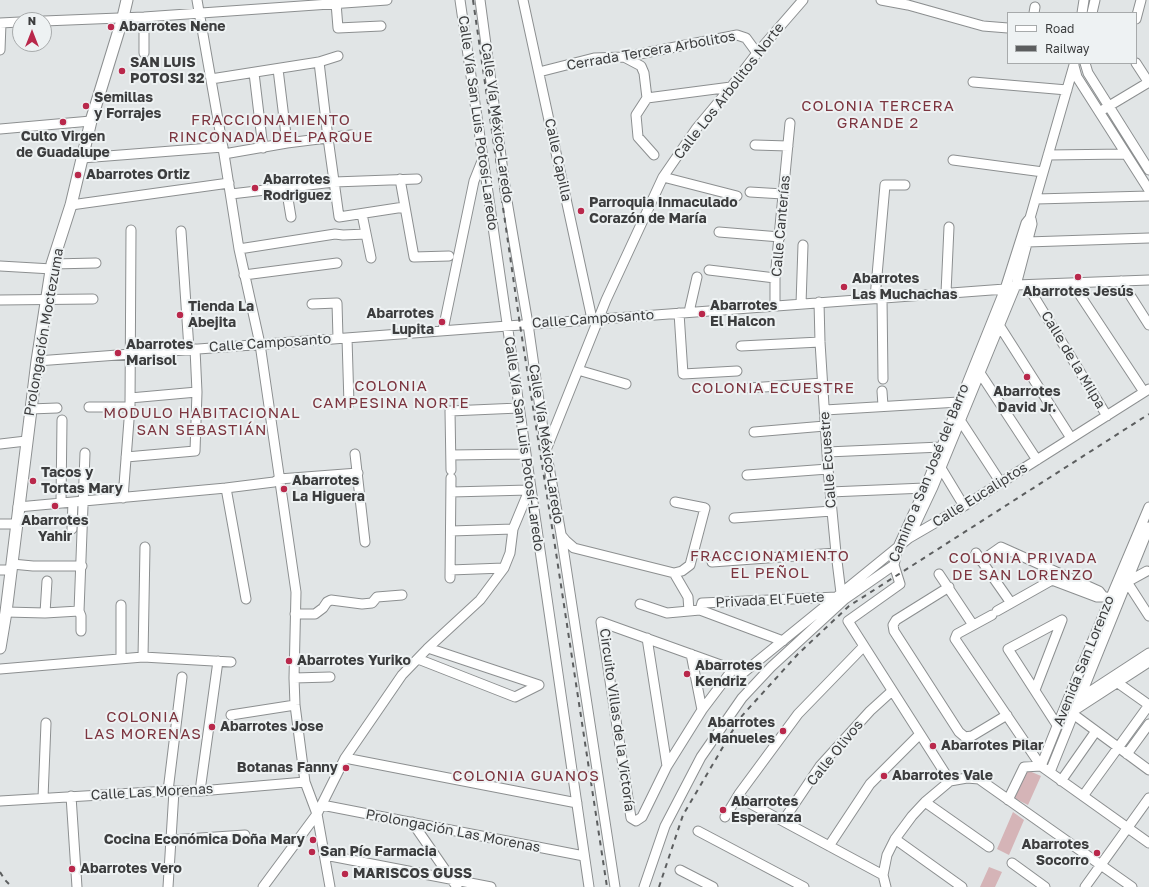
<!DOCTYPE html>
<meta charset="utf-8">
<style>
body{margin:0}
#map{position:relative;width:1149px;height:887px;overflow:hidden;background:#e1e5e6;font-family:"Golos Text",sans-serif}
canvas{display:block}
.legend{position:absolute;left:1007px;top:12px;width:130px;height:52px;box-sizing:border-box;background:#eef2f3;border:1px solid #a7aaab;margin:0;padding:5px 7px;list-style:none;font-size:12px;color:#3c3d3e}
.legend li{display:flex;align-items:center;gap:8px;height:20px}
.legend b{width:20px;border:1px solid #a7aaab}
.north{position:absolute;left:12px;top:12px;width:40px;height:40px;box-sizing:border-box;background:#eef2f3;border:1px solid #a7aaab;border-radius:50%;rotate:0deg;font-size:11px;font-weight:700;line-height:16px;text-align:center;color:#3c3d3e}
.north::after{content:'';display:block;margin:auto;width:14px;height:18px;background:#b9284b;clip-path:polygon(50% 0,100% 100%,50% 72%,0 100%)}
</style>
<div id="map">
<canvas width="1149" height="887"></canvas>
<ul class="legend">
<li><b style="height:5px;background:#fff"></b>Road</li>
<li><b style="height:5px;background:#5c5e5f"></b>Railway</li>
</ul>
<div class="north">N</div>
</div>
<script>
const ctx = document.querySelector('canvas').getContext('2d');
ctx.lineJoin = 'round';
function paint(path, color) {
  ctx.fillStyle = color;
  ctx.fill(path, 'evenodd');
}
function poly(rows) {
  const path = new Path2D();
  for (const r of rows) {
    path.moveTo(r[0], r[1]);
    for (let i = 2; i < r.length; i += 2) path.lineTo(r[i], r[i + 1]);
  }
  return path;
}
function stroke(path, color, width, dash) {
  ctx.strokeStyle = color;
  ctx.lineWidth = width;
  ctx.lineCap = dash ? 'butt' : 'round';
  ctx.setLineDash(dash || []);
  ctx.stroke(path);
}
function label(font, color, halo, rows, align = 'center') {
  ctx.font = font + ' "Golos Text",sans-serif';
  ctx.lineWidth = 4;
  ctx.setLineDash([]);
  ctx.textBaseline = 'middle';
  ctx.strokeStyle = halo;
  ctx.fillStyle = color;
  for (const [text, x, y, turn = 0] of rows) {
    ctx.save();
    ctx.translate(x, y);
    ctx.rotate((+turn || 0) * Math.PI / 180);
    ctx.textAlign = isNaN(turn) ? turn : align;
    if (halo) ctx.strokeText(text, 0, 0);
    ctx.fillText(text, 0, 0);
    ctx.restore();
  }
}
paint(poly([
 [1027,770,1041,776,1028,805,1014,798],
 [1013,812,1024,820,1009,855,997,849],
 [989,867,1002,872,995,887,980,887]
]), '#d5b4b7');
const minor = poly([
 [197,0,224,154,239,249,260,344,296,592,294,678,295,705,305,782,317,814,330,887],
 [460,0,589,887],
 [480,0,507,201,528,324,546,450,561,534,615,887],
 [523,0,592,319],
 [881,0,908,5,983,26,1008,28],
 [336,3,338,28,381,26],
 [1034,13,1035,7],
 [1082,13,1084,0],
 [1092,13,1095,0],
 [1136,19,1141,0],
 [44,21,144,17,387,0],
 [0,23,20,22],
 [0,50,1,23],
 [144,53,144,17],
 [624,57,641,66,644,73,647,98,636,115,638,137,654,155],
 [319,62,328,138,339,217,404,207],
 [1085,63,1088,73,1149,170],
 [1136,63,1149,83],
 [1074,66,1077,77,1149,190],
 [278,69,287,143],
 [539,72,594,58,624,57,737,35,746,38,757,53],
 [254,73,263,148],
 [211,79,319,62,338,56],
 [973,82,1067,90],
 [647,98,731,87],
 [1104,109,1149,82],
 [0,129,91,121],
 [755,145,788,146],
 [224,154,287,143,351,135],
 [1048,155,1126,154],
 [82,158,223,147],
 [953,160,1043,172],
 [663,177,737,196],
 [400,179,414,257,449,256],
 [286,187,291,217],
 [750,192,783,194],
 [231,194,334,182,417,179],
 [1036,199,1149,196],
 [71,205,229,183],
 [362,214,371,258],
 [181,231,189,349],
 [719,232,780,237],
 [1027,242,1149,238],
 [239,249,335,234,343,235,366,234],
 [52,264,96,263],
 [0,266,52,269],
 [709,270,775,278],
 [244,275,337,263],
 [1121,281,1149,325],
 [1072,283,1144,392],
 [1027,285,1107,416],
 [946,293,949,227],
 [875,298,885,185,905,185],
 [882,298,883,379],
 [0,300,93,299],
 [819,302,820,342,828,469,836,553,841,593],
 [312,304,337,303,338,338],
 [801,304,803,245],
 [775,306,775,278,790,123],
 [689,312,697,277],
 [679,313,683,374,737,371],
 [999,325,1071,438],
 [443,330,474,181,482,161],
 [347,338,349,404],
 [741,346,820,342],
 [37,361,1005,289,1016,285,1149,280],
 [578,370,626,384],
 [980,373,1037,460],
 [749,388,823,383],
 [882,391,883,406],
 [130,398,197,392],
 [89,407,130,407],
 [30,409,57,408],
 [825,410,959,402],
 [960,420,1001,483],
 [754,432,825,426],
 [0,444,26,441],
 [546,450,606,300,663,177,696,129,731,87,757,53,803,0],
 [827,452,941,447],
 [355,454,365,542],
 [451,455,525,454],
 [126,457,195,451,197,392,195,349],
 [941,468,964,506],
 [451,470,450,411,519,408],
 [747,475,828,469],
 [226,488,246,599],
 [451,492,529,490],
 [830,492,925,488],
 [123,498,130,407,131,230],
 [61,502,62,420],
 [18,507,226,488,274,482,279,479,358,473],
 [734,518,832,511],
 [0,524,16,524],
 [72,529,73,502],
 [451,531,513,529],
 [561,535,566,541,574,548,674,573,682,571,690,565,705,508,675,502],
 [909,538,933,487,1016,285,1032,224,1031,219],
 [976,553,1011,603],
 [981,561,1001,547,1099,591,1103,596],
 [712,562,836,553],
 [12,564,33,566,82,566],
 [894,565,900,584,848,621,950,781],
 [0,570,11,570],
 [450,570,504,568],
 [674,573,688,597,689,611],
 [939,574,973,625],
 [450,578,451,478],
 [1124,580,1127,582,1149,616],
 [1127,582,1147,571],
 [949,587,896,620,893,625,894,631,959,732,965,737,972,736,1007,715],
 [640,604,667,613,700,610,783,641],
 [700,610,702,603,837,597],
 [997,611,1052,580,1097,597,1106,597],
 [6,612,45,613,79,611],
 [45,613,47,581],
 [295,614,315,614,323,608,327,602,331,600,362,604,372,603,377,597,402,595],
 [992,615,957,634,955,639,1041,766,1149,843],
 [81,631,81,616,79,611,85,453],
 [647,638,667,766],
 [864,646,798,714,739,794,740,798,883,875],
 [428,648,539,685],
 [691,654,702,710],
 [143,657,145,547],
 [121,658,121,605],
 [418,659,515,697,539,685],
 [0,669,143,657,231,662],
 [733,669,702,710,667,766,642,817,636,821,631,818,601,622,743,673,909,538,964,506,1149,389],
 [294,678,330,677],
 [1118,683,1149,705],
 [1035,690,1062,620],
 [1080,698,1149,653],
 [1075,710,1149,662],
 [1073,714,1149,770],
 [231,715,295,705],
 [1057,725,1008,649,1062,620],
 [1127,754,1149,724],
 [345,758,577,803],
 [1041,766,1070,694,1149,507],
 [1050,772,1149,527],
 [1061,781,1096,731],
 [168,791,182,677],
 [200,791,218,661],
 [71,796,77,887],
 [1083,796,1149,705],
 [43,798,46,723],
 [1008,800,1024,767,1041,766],
 [0,801,168,791,200,791,305,782],
 [925,802,989,847],
 [322,805,584,856],
 [725,817,739,794],
 [783,821,820,766,870,711,892,691],
 [412,822,457,887],
 [698,831,804,887],
 [895,839,962,887],
 [171,840,245,835],
 [829,846,870,784,920,734],
 [325,855,491,887],
 [1012,863,1045,887],
 [680,870,713,887],
 [168,887,174,791],
 [263,887,317,814,345,758,402,675,428,648,480,600,504,568,510,553,513,529,530,488],
 [644,887,665,826,701,757,742,698,771,667,845,599,894,565,898,547,925,488,1005,289,1026,223,1030,218,1074,65],
 [886,887,883,875,887,855,895,839,912,816,925,802,950,781,967,778,979,779,1132,887],
 [1085,887,1149,798]
]);
const major = poly([
 [0,648,6,612,37,361,52,264,71,205,91,121,123,17,127,0]
]);
stroke(minor, '#8c8f90', 11);
stroke(major, '#8c8f90', 13);
stroke(minor, '#fff', 9);
stroke(major, '#fff', 11);
stroke(poly([
 [473,0,520,325,555,546,607,887],
 [0,872,5,880,12,887],
 [659,887,683,815,740,718,798,654,849,606,1149,414]
]), '#5c5e5f', 2, [5, 5]);
for (const [x, y, r, color] of [
 [111,27,4,"#b9284b"],
 [122,71,4,"#b9284b"],
 [86,106,4,"#b9284b"],
 [63,122,4,"#b9284b"],
 [78,175,4,"#b9284b"],
 [255,188,4,"#b9284b"],
 [581,211,4,"#b9284b"],
 [1078,277,4,"#b9284b"],
 [844,287,4,"#b9284b"],
 [702,314,4,"#b9284b"],
 [180,315,4,"#b9284b"],
 [442,322,4,"#b9284b"],
 [118,353,4,"#b9284b"],
 [1027,377,4,"#b9284b"],
 [33,481,4,"#b9284b"],
 [284,489,4,"#b9284b"],
 [55,506,4,"#b9284b"],
 [289,661,4,"#b9284b"],
 [687,674,4,"#b9284b"],
 [212,727,4,"#b9284b"],
 [783,731,4,"#b9284b"],
 [933,746,4,"#b9284b"],
 [346,768,4,"#b9284b"],
 [884,776,4,"#b9284b"],
 [723,810,4,"#b9284b"],
 [313,840,4,"#b9284b"],
 [312,852,4,"#b9284b"],
 [1097,853,4,"#b9284b"],
 [72,869,4,"#b9284b"],
 [345,874,4,"#b9284b"]
]) {
  const dot = new Path2D();
  dot.arc(x, y, r, 0, 2 * Math.PI);
  ctx.fillStyle = color;
  ctx.fill(dot);
  stroke(dot, '#eef2f3', 1.5);
}
label('bold 14px', '#3c3d3e', '#eef2f3', [
 ["Abarrotes Nene",119,27],
 ["SAN LUIS",130,63],
 ["POTOSI 32",130,79],
 ["Semillas",94,98],
 ["y Forrajes",94,114],
 ["Culto Virgen",63,137,"center"],
 ["de Guadalupe",63,153,"center"],
 ["Abarrotes Ortiz",86,175],
 ["Abarrotes",263,180],
 ["Rodriguez",263,196],
 ["Parroquia Inmaculado",589,203],
 ["Corazón de María",589,219],
 ["Abarrotes",852,279],
 ["Las Muchachas",852,295],
 ["Abarrotes Jesús",1078,292,"center"],
 ["Abarrotes",710,306],
 ["El Halcon",710,322],
 ["Tienda La",188,307],
 ["Abejita",188,323],
 ["Abarrotes",434,314,"right"],
 ["Lupita",434,330,"right"],
 ["Abarrotes",126,345],
 ["Marisol",126,361],
 ["Abarrotes",1027,392,"center"],
 ["David Jr.",1027,408,"center"],
 ["Tacos y",41,473],
 ["Tortas Mary",41,489],
 ["Abarrotes",292,481],
 ["La Higuera",292,497],
 ["Abarrotes",55,521,"center"],
 ["Yahir",55,537,"center"],
 ["Abarrotes Yuriko",297,661],
 ["Abarrotes",695,666],
 ["Kendriz",695,682],
 ["Abarrotes",775,723,"right"],
 ["Manueles",775,739,"right"],
 ["Abarrotes Jose",220,727],
 ["Abarrotes Pilar",941,746],
 ["Botanas Fanny",338,768,"right"],
 ["Abarrotes Vale",892,776],
 ["Abarrotes",731,802],
 ["Esperanza",731,818],
 ["Cocina Económica Doña Mary",305,840,"right"],
 ["Abarrotes",1089,845,"right"],
 ["Socorro",1089,861,"right"],
 ["San Pío Farmacia",320,852],
 ["Abarrotes Vero",80,869],
 ["MARISCOS GUSS",353,874]
], 'left');
label('14px', '#3c3d3e', '#eef2f3', [
 ["Cerrada Tercera Arbolitos",651,51,-10],
 ["Calle Los Arbolitos Norte",729,91,-52],
 ["Calle Vía San Luis Potosí-Laredo",478,123,82],
 ["Calle Vía México-Laredo",497,123,82],
 ["Calle Capilla",558,160,78],
 ["Calle Canterías",781,226,-85],
 ["Calle Camposanto",593,319,-4],
 ["Prolongación Moctezuma",44,332,-80],
 ["Calle Camposanto",270,343,-4],
 ["Calle de la Milpa",1073,360,59],
 ["Calle Vía San Luis Potosí-Laredo",524,444,82],
 ["Calle Vía México-Laredo",546,444,81],
 ["Calle Ecuestre",828,460,-94],
 ["Camino a San José del Barro",929,473,-68],
 ["Calle Eucaliptos",980,495,-32],
 ["Privada El Fuete",770,600,-3],
 ["Avenida San Lorenzo",1084,661,-68],
 ["Circuito Villas de la Victoría",617,720,82],
 ["Calle Olivos",835,753,-51],
 ["Calle Las Morenas",152,792,-3],
 ["Prolongación Las Morenas",453,831,11]
]);
ctx.letterSpacing = '1px';
label('15px', '#7c353f', '#eef2f3', [
 ["COLONIA TERCERA",878,106],
 ["GRANDE 2",878,123],
 ["FRACCIONAMIENTO",271,120],
 ["RINCONADA DEL PARQUE",271,137],
 ["COLONIA",391,386],
 ["CAMPESINA NORTE",391,403],
 ["COLONIA ECUESTRE",773,388],
 ["MODULO HABITACIONAL",202,413],
 ["SAN SEBASTIÁN",202,430],
 ["FRACCIONAMIENTO",770,556],
 ["EL PEÑOL",770,573],
 ["COLONIA PRIVADA",1023,558],
 ["DE SAN LORENZO",1023,575],
 ["COLONIA",143,717],
 ["LAS MORENAS",143,734],
 ["COLONIA GUANOS",526,776]
]);
ctx.letterSpacing = '0px';
</script>
